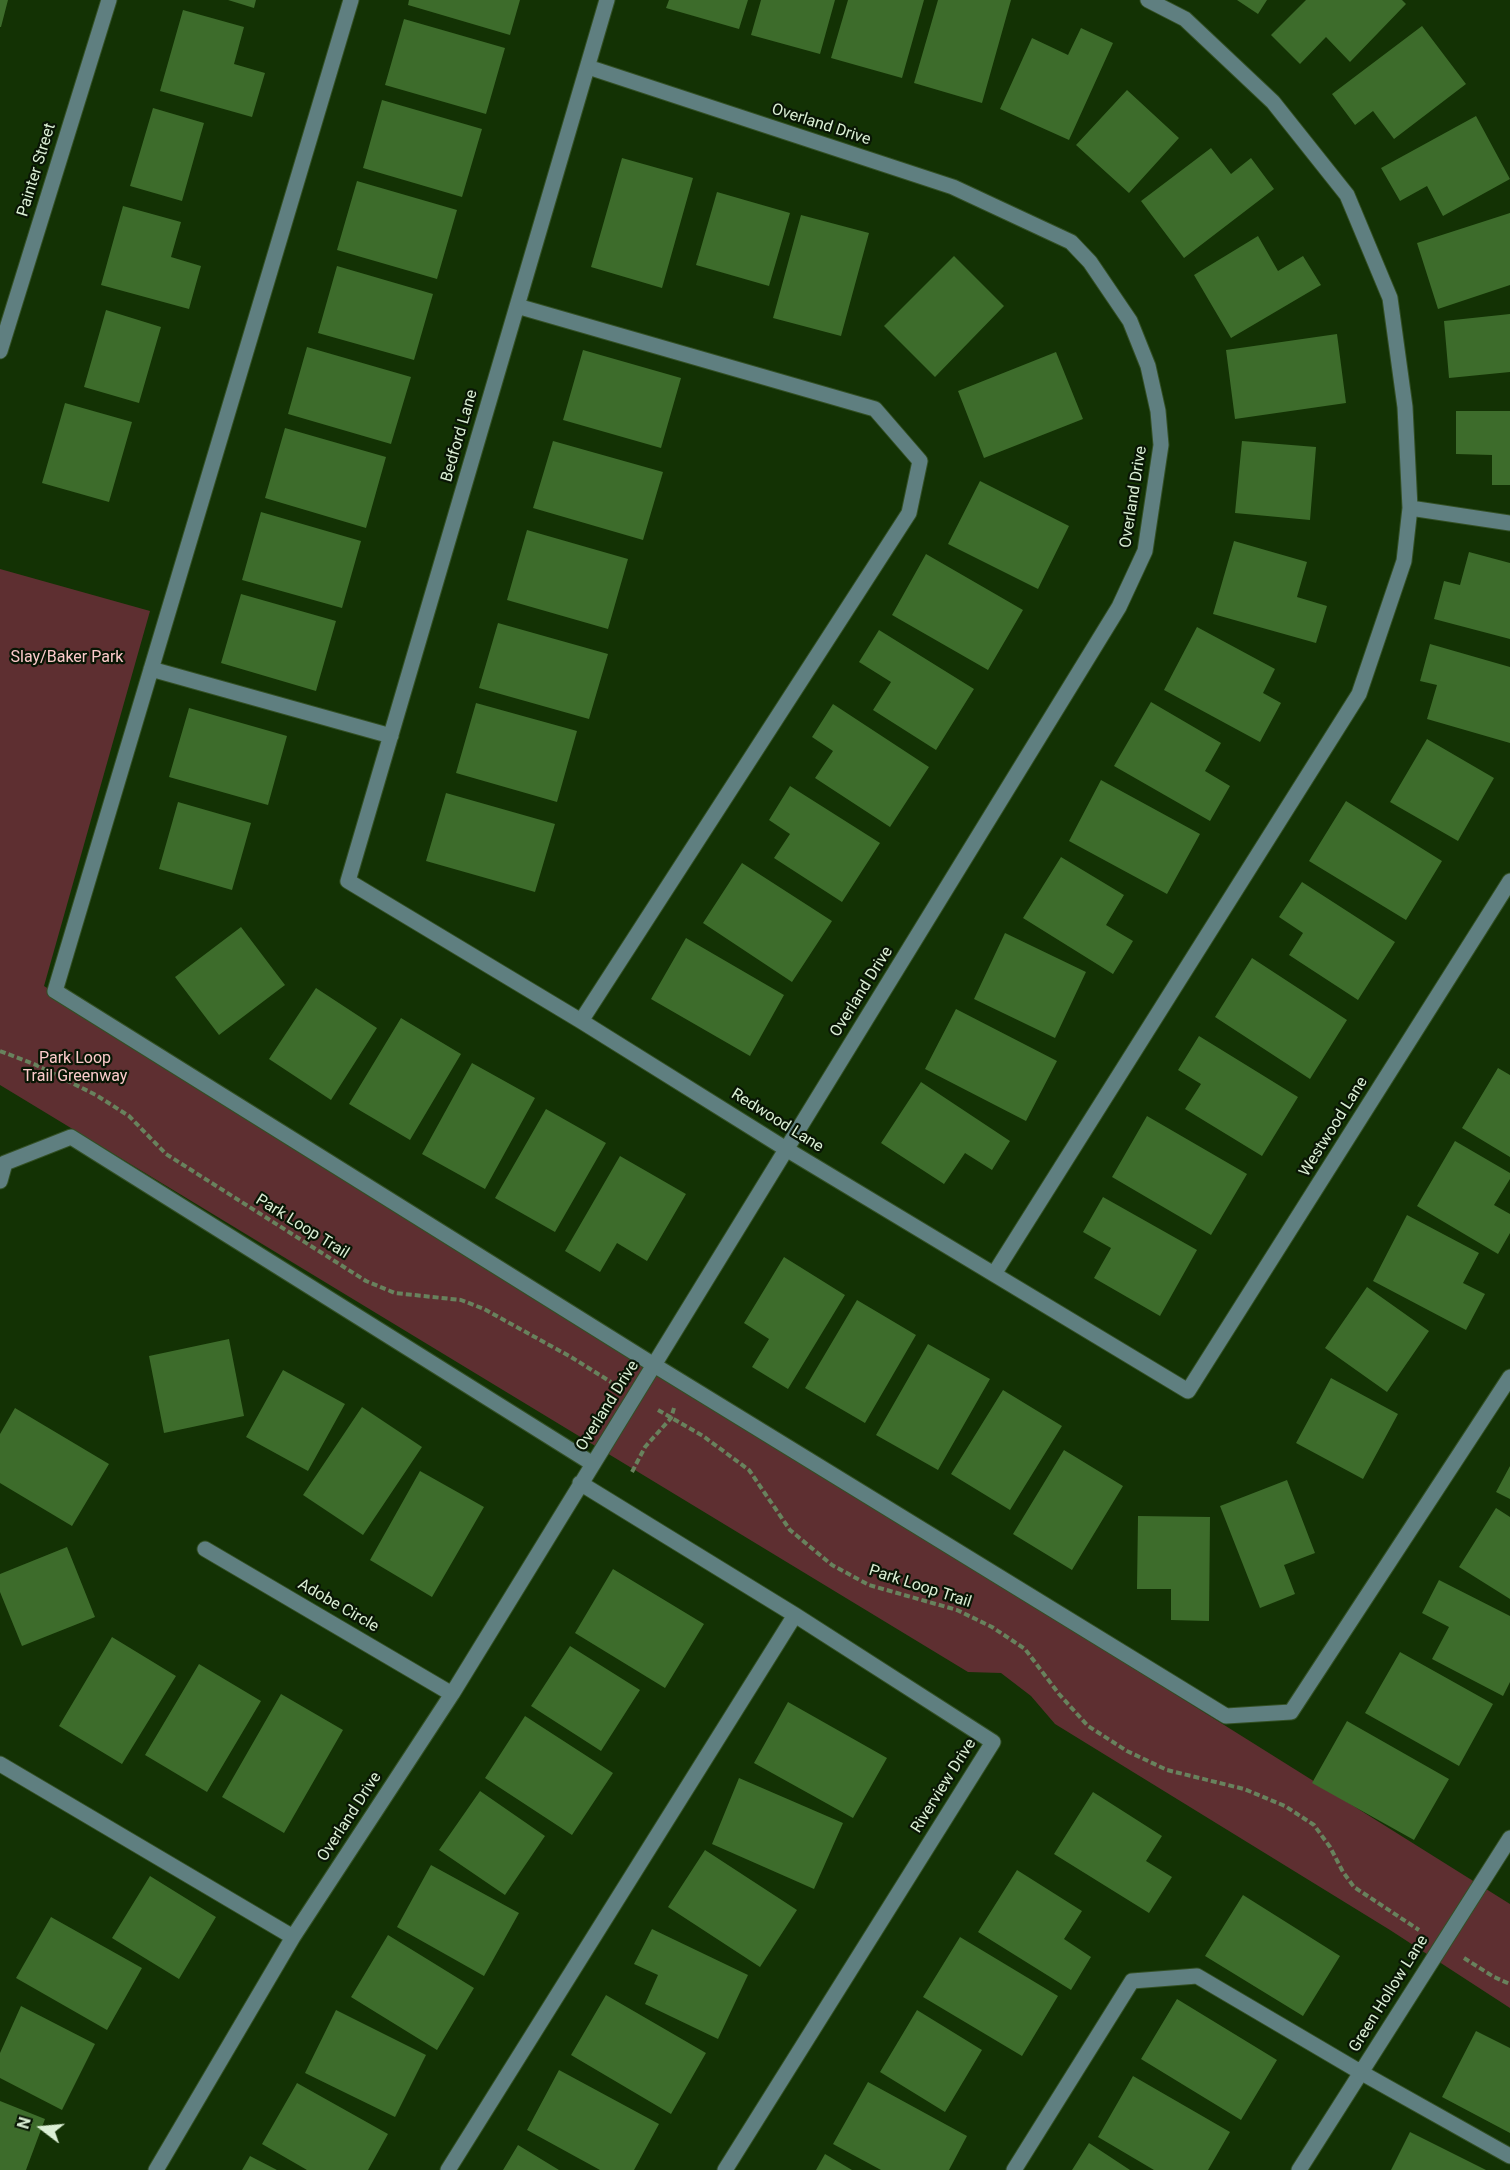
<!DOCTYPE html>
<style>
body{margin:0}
#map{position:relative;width:1510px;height:2170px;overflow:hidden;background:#133204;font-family:Roboto,sans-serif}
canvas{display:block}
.north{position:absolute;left:12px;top:2098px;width:60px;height:60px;-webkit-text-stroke:4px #091605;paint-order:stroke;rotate:286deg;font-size:16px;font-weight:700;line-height:24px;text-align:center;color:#dbefd5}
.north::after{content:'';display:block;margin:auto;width:21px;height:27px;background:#dbefd5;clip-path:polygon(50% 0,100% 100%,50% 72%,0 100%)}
</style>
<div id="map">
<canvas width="1510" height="2170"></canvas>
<div class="north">N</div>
</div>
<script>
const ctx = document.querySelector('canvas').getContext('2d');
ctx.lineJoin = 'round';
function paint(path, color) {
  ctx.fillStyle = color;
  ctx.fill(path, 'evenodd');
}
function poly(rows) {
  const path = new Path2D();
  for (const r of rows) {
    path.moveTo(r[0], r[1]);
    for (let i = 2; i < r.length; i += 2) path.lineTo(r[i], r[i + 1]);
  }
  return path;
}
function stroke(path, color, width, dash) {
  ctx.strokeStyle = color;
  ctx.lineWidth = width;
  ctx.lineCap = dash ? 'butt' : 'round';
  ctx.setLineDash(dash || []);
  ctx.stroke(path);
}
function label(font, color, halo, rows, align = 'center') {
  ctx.font = font + ' Roboto,sans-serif';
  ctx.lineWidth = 4.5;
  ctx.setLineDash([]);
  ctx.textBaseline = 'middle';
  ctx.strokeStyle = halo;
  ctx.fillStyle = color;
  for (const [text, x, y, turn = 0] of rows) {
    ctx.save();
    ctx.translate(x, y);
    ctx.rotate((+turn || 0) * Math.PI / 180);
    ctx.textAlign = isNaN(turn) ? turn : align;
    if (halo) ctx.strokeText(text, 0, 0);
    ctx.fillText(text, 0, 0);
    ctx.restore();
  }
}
paint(poly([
 [0,569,150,611,44,986,1510,1904,1510,2008,1390,1930,1055,1724,1031,1696,1001,1673,968,1672,0,1085]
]), '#5e2f31');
paint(poly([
 [0,0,8,0,1,27,0,27],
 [228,0,256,0,254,8],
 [409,0,520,0,510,35,408,5],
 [669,0,748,0,739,29,666,8],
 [761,0,835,0,820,54,751,35],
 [848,0,924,0,902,78,831,58],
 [938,0,1011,0,982,103,914,83],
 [1237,0,1267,0,1258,14],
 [1306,0,1402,0,1406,4,1350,62,1326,37,1300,64,1271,35],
 [183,10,244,27,234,64,265,73,252,117,160,91],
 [404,19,505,48,486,114,385,85],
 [1422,26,1466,84,1394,139,1373,111,1355,125,1332,94],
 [1081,28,1113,43,1069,140,1000,109,1032,38,1068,55],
 [1127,90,1179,138,1129,193,1076,145],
 [382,100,482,129,462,197,363,168],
 [153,108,204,123,182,201,130,186],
 [1476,116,1510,179,1443,216,1427,186,1400,201,1381,168],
 [1211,148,1231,174,1251,158,1274,189,1184,258,1141,201],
 [622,158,693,178,662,288,591,267],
 [357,181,457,210,437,279,337,250],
 [717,192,790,213,769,286,696,265],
 [123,206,181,222,171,257,201,266,189,309,101,285],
 [1510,213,1510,285,1438,309,1417,243],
 [801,215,869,233,841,336,773,318],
 [1258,236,1278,271,1303,256,1321,285,1231,338,1194,275],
 [954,256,1004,306,935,377,884,326],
 [337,266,433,294,414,360,318,333],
 [106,310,161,327,139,403,84,387],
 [1510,314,1510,372,1449,378,1444,321],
 [1337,334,1346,403,1235,419,1226,350],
 [307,347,411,377,391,444,288,414],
 [583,350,681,378,661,448,563,420],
 [1056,352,1083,419,984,458,958,391],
 [65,403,132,422,109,502,42,483],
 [1456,411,1510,411,1510,485,1492,485,1492,455,1456,454],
 [285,428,386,457,366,528,265,498],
 [553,441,663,472,643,540,533,508],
 [1242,441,1316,447,1310,520,1235,513],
 [980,481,1069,526,1038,589,948,544],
 [261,512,361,541,342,608,242,580],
 [527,530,628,559,608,629,507,600],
 [1234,541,1307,562,1297,597,1327,606,1316,643,1213,614],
 [1469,552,1510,563,1510,639,1434,619,1444,581,1460,585],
 [926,554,1023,610,988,670,892,615],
 [241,594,336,621,316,691,221,663],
 [498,623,608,654,589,719,479,688],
 [1197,627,1275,669,1263,693,1281,703,1260,742,1164,690],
 [879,630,974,689,936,750,873,710,891,682,859,662],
 [1430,644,1510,667,1510,743,1427,719,1437,685,1420,681],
 [1151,702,1221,743,1205,771,1230,786,1210,821,1114,766],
 [476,703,577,731,557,802,456,773],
 [833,704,929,767,890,827,815,778,833,751,812,737],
 [189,708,287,736,268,805,169,777],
 [1427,739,1494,778,1458,841,1390,802],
 [1101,780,1200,834,1167,894,1069,841],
 [790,786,880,843,842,902,774,858,790,834,769,820],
 [446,793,555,824,535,892,426,861],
 [1346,801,1442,861,1406,920,1309,861],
 [178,802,251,823,232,890,159,869],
 [1061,857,1124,895,1106,925,1133,941,1113,974,1023,918],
 [742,863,832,921,792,982,703,923],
 [1302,882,1395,942,1358,1000,1289,955,1303,933,1279,917],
 [241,927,285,985,219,1035,175,977],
 [1005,933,1086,972,1055,1038,974,999],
 [686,938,784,995,750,1056,651,999],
 [1252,958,1347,1020,1310,1079,1215,1017],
 [316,988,377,1028,331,1100,269,1059],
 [956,1009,1057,1061,1026,1121,925,1069],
 [401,1018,461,1054,410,1140,349,1104],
 [1199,1036,1298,1097,1262,1156,1185,1109,1201,1084,1178,1070],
 [472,1063,535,1098,485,1189,422,1154],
 [1498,1068,1510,1075,1510,1157,1462,1128],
 [921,1082,1010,1141,992,1170,965,1153,944,1184,881,1143],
 [546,1109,606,1143,555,1232,495,1198],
 [1147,1116,1247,1174,1211,1235,1112,1177],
 [1455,1141,1510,1173,1510,1179,1494,1205,1510,1214,1510,1233,1498,1254,1417,1206],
 [620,1156,686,1194,647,1261,617,1243,600,1272,565,1251],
 [1103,1197,1197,1250,1160,1316,1094,1278,1111,1248,1083,1232],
 [1407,1215,1479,1253,1463,1283,1485,1294,1466,1330,1373,1281],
 [784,1257,845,1295,788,1389,752,1367,769,1339,744,1323],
 [1367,1287,1429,1331,1387,1392,1325,1348],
 [857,1300,916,1335,865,1423,805,1388],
 [229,1339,244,1416,164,1433,149,1356],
 [928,1344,990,1379,938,1470,876,1435],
 [283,1370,345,1404,308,1471,246,1437],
 [1331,1378,1398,1414,1363,1479,1296,1443],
 [1003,1390,1062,1426,1010,1510,951,1474],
 [362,1407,422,1447,363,1535,303,1495],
 [15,1408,109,1464,72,1526,0,1483,0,1434],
 [1064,1450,1123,1486,1072,1570,1013,1534],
 [1510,1466,1510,1499,1496,1492],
 [420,1471,484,1507,432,1597,370,1560],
 [1287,1480,1315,1553,1284,1565,1295,1594,1260,1608,1220,1506],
 [1496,1508,1510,1517,1510,1599,1459,1567],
 [1138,1516,1210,1517,1209,1621,1171,1620,1171,1589,1137,1589],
 [67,1547,95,1617,22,1646,0,1592,0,1574],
 [613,1569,704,1624,665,1688,575,1633],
 [1439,1580,1510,1616,1510,1682,1503,1696,1432,1659,1449,1627,1422,1613],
 [112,1637,176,1676,122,1764,59,1726],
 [570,1646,640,1690,601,1751,531,1706],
 [1400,1652,1493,1704,1459,1766,1365,1713],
 [199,1664,261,1701,207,1792,145,1755],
 [281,1694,343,1730,284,1833,222,1797],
 [788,1702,887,1758,853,1818,754,1763],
 [525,1716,613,1773,572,1835,485,1778],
 [1347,1721,1449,1779,1414,1840,1312,1783],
 [739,1778,843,1823,814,1889,712,1844],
 [480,1791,545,1836,505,1895,439,1850],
 [1093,1792,1162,1836,1146,1861,1172,1877,1149,1913,1054,1854],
 [705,1850,797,1910,760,1967,668,1907],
 [431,1865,519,1913,484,1976,397,1927],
 [1017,1870,1082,1911,1064,1939,1091,1957,1071,1990,978,1932],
 [150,1876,216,1917,179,1979,112,1938],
 [1243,1895,1340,1956,1303,2016,1205,1956],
 [51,1917,142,1968,107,2030,16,1978],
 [652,1929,748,1975,718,2039,645,2004,658,1975,634,1964],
 [388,1935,474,1988,437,2050,351,1997],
 [960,1937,1058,1996,1022,2056,923,1997],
 [606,1995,706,2053,671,2114,571,2055],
 [1177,1999,1277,2060,1241,2120,1141,2059],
 [21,2006,95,2044,62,2110,0,2078,0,2053],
 [336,2010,426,2055,395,2117,305,2073],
 [917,2010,982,2050,945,2112,880,2072],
 [1476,2031,1510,2048,1510,2133,1442,2097],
 [559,2070,659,2124,634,2170,600,2170,527,2130],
 [1133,2076,1230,2132,1208,2170,1154,2170,1098,2137],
 [868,2082,967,2136,949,2170,881,2170,833,2144],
 [297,2083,388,2134,368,2170,307,2170,262,2144],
 [0,2101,45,2119,26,2170,0,2170],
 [1410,2132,1486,2170,1391,2170],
 [1089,2143,1130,2170,1072,2170],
 [518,2145,559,2170,503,2170],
 [825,2154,852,2170,816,2170],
 [250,2156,277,2170,242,2170]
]), '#3d6c2b');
const minor = poly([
 [351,0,55,991,654,1365,1226,1716,1291,1712,1510,1377],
 [607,0,348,881,581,1021,786,1149,1188,1391,1510,881],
 [1148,0,1185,19,1273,102,1347,195,1390,298,1405,407,1410,508],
 [517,306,875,409,920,461,909,513,581,1021],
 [0,351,109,0],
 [151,669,391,736],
 [0,1181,5,1163,71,1137,593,1464],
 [994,1274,1359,694,1404,561,1410,508,1510,523],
 [580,1483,795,1615,993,1742,725,2170],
 [205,1549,452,1694],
 [0,1764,293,1937],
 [156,2170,293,1937,452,1694,1119,607,1145,551,1161,445,1158,411,1148,366,1130,321,1090,262,1071,242,953,187,588,67],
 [448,2170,795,1615],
 [1014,2170,1132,1981,1197,1976,1362,2073,1510,2156],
 [1299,2170,1510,1838]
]);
stroke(minor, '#335025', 17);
stroke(poly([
 [0,1051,34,1064,96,1095,129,1116,166,1154,366,1281,395,1293,461,1300,484,1309,571,1357,611,1382],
 [658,1410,703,1436,749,1470,790,1530,832,1565,869,1585,957,1610,992,1627,1025,1649,1059,1694,1088,1726,1127,1751,1167,1770,1244,1789,1285,1806,1314,1825,1330,1847,1343,1872,1354,1887,1419,1930],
 [632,1472,645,1447,671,1418,674,1408],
 [1464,1958,1494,1977,1510,1984]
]), '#68825d', 4, [6, 3]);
stroke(minor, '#5f7f80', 15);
label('16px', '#dbefd5', '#091605', [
 ["Overland Drive",821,125,18],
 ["Painter Street",37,170,-73],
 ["Bedford Lane",460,436,-74],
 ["Overland Drive",1134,497,-81],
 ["Overland Drive",862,992,-58],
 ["Redwood Lane",777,1121,32],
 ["Westwood Lane",1334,1127,-58],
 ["Park Loop Trail",302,1227,32],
 ["Overland Drive",608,1406,-58],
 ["Park Loop Trail",920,1587,18],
 ["Adobe Circle",338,1606,30],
 ["Riverview Drive",944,1786,-58],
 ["Overland Drive",350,1817,-57],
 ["Green Hollow Lane",1389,1994,-58]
]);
label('16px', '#fccbcb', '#091605', [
 ["Slay/Baker Park",67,658],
 ["Park Loop",75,1059],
 ["Trail Greenway",75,1077]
]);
</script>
